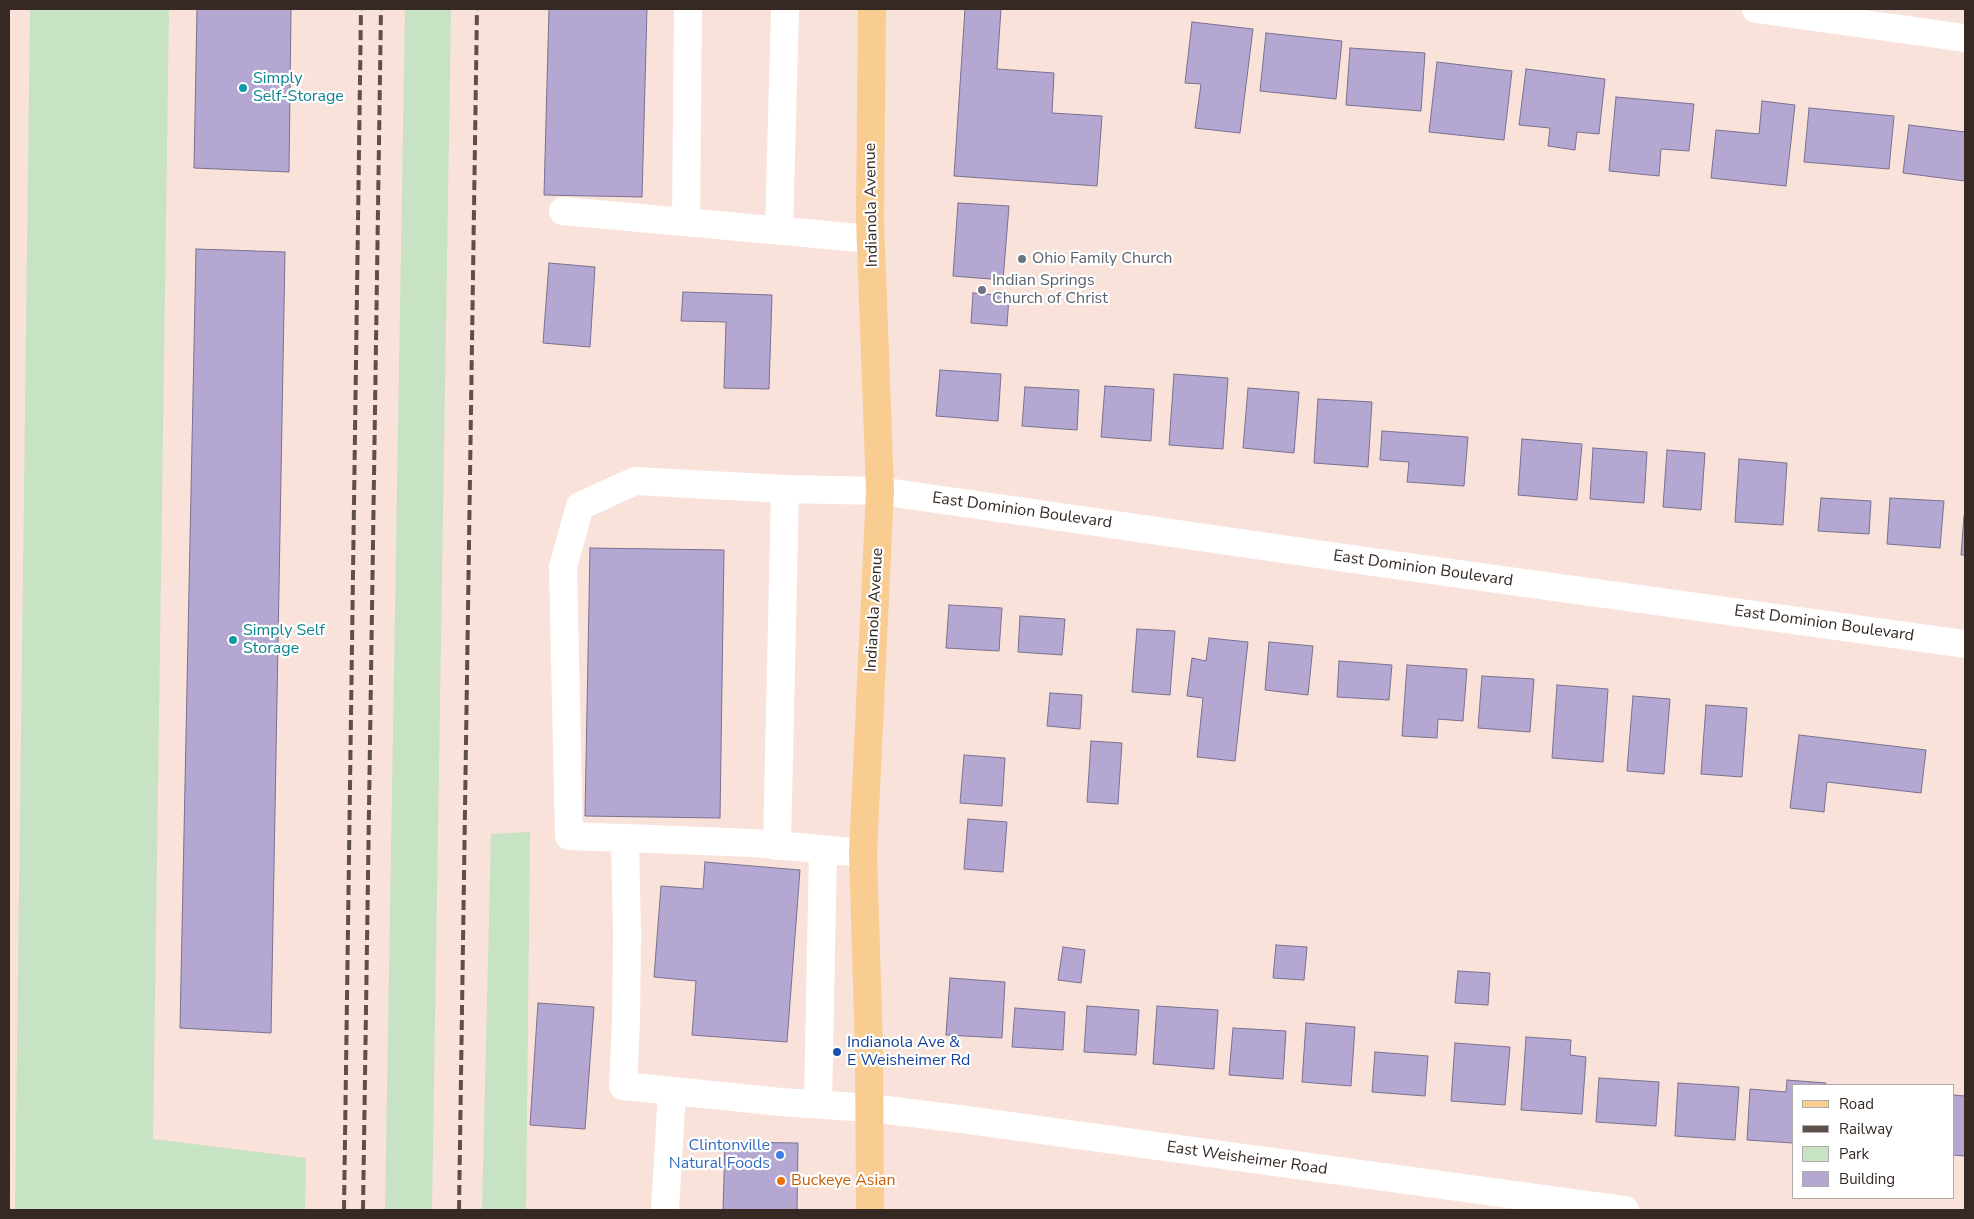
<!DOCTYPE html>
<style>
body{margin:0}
#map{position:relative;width:1974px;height:1219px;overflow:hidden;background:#f9e2d9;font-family:"Nunito Sans",sans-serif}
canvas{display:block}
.frame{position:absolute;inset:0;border:10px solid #362822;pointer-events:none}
.legend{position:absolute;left:1792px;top:1084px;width:162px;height:115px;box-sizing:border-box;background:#fff;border:1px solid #afa9a7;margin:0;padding:6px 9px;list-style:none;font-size:15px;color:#362822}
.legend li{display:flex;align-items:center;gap:10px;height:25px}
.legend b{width:25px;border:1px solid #afa9a7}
</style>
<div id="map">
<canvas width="1974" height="1219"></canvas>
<div class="frame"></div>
<ul class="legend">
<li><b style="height:6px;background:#f9cd92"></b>Road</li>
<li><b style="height:6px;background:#5f4f49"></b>Railway</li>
<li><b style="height:14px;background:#c8e2c4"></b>Park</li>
<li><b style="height:14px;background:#b4a8d2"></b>Building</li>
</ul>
</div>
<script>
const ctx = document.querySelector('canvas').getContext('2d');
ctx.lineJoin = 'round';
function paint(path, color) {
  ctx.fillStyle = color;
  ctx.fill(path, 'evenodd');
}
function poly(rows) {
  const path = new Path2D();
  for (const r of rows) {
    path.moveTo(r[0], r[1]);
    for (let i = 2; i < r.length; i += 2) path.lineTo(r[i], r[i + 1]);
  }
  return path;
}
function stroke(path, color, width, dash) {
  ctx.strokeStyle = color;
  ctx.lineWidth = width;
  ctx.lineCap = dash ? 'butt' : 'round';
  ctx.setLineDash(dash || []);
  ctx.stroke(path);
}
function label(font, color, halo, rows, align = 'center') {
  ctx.font = font + ' "Nunito Sans",sans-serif';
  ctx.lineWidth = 4.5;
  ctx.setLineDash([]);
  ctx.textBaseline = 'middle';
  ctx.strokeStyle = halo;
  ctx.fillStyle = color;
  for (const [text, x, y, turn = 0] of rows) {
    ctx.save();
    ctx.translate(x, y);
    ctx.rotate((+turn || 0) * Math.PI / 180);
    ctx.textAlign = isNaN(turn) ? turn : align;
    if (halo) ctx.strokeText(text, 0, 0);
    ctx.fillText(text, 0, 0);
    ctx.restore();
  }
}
paint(poly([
 [30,9,169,9,153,1139,306,1158,305,1210,15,1210],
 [405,9,451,9,432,1210,385,1210],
 [530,832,526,1210,482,1210,491,834]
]), '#c8e2c4');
const building = poly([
 [197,9,291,9,289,172,194,168,197,9],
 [549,9,647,9,642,197,544,195,549,9],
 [965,9,1001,9,997,69,1054,73,1052,113,1102,116,1097,186,954,176,965,9],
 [1192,22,1253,29,1240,133,1195,128,1201,84,1185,83,1192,22],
 [1266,33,1342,41,1336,99,1260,91,1266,33],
 [1350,48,1425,53,1421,111,1346,105,1350,48],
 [1437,62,1512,71,1504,140,1429,132,1437,62],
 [1526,69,1605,79,1599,134,1577,132,1575,150,1548,146,1550,128,1519,125,1526,69],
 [1616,97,1694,104,1689,151,1661,149,1659,176,1609,171,1616,97],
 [1762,101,1795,105,1786,186,1711,178,1716,130,1759,134,1762,101],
 [1809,108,1894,116,1889,169,1804,162,1809,108],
 [1909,125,1965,132,1965,181,1903,173,1909,125],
 [958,203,1009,206,1003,280,953,276,958,203],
 [196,249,285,252,271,1033,180,1028,196,249],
 [549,263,595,267,590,347,543,343,549,263],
 [683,292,772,295,769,389,724,388,726,322,681,321,683,292],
 [973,293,1009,296,1007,326,971,323,973,293],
 [940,370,1001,374,998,421,936,416,940,370],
 [1174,374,1228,378,1223,449,1169,445,1174,374],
 [1105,386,1154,389,1151,441,1101,437,1105,386],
 [1025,387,1079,390,1077,430,1022,426,1025,387],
 [1248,388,1299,392,1294,453,1243,448,1248,388],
 [1318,399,1372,402,1368,467,1314,463,1318,399],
 [1382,431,1468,437,1464,486,1407,482,1409,462,1380,460,1382,431],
 [1522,439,1582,444,1577,500,1518,495,1522,439],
 [1593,448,1647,452,1644,503,1590,499,1593,448],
 [1667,450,1705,453,1701,510,1663,507,1667,450],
 [1739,459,1787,463,1783,525,1735,522,1739,459],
 [1821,498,1871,501,1869,534,1818,531,1821,498],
 [1890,498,1944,501,1940,548,1887,544,1890,498],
 [1964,516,1965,516,1965,555,1961,555,1964,516],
 [590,548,724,550,720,818,585,816,590,548],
 [949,605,1002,608,999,651,946,648,949,605],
 [1020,616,1065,619,1062,655,1018,652,1020,616],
 [1137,629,1175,631,1170,695,1132,692,1137,629],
 [1209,638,1248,642,1235,761,1197,757,1203,698,1187,696,1192,658,1206,661,1209,638],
 [1269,642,1313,646,1308,695,1265,690,1269,642],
 [1339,661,1392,665,1389,700,1337,697,1339,661],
 [1407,665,1467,669,1463,721,1438,719,1437,738,1402,736,1407,665],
 [1482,676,1534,679,1530,732,1478,728,1482,676],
 [1557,685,1608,689,1603,762,1552,758,1557,685],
 [1050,693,1082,695,1080,729,1047,726,1050,693],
 [1633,696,1670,699,1664,774,1627,771,1633,696],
 [1706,705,1747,708,1742,777,1701,774,1706,705],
 [1799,735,1926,750,1921,793,1827,782,1824,812,1790,808,1799,735],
 [1091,741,1122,743,1118,804,1087,802,1091,741],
 [964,755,1005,758,1002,806,960,803,964,755],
 [968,819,1007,822,1003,872,964,869,968,819],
 [705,862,800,870,787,1042,692,1035,696,981,654,977,661,886,703,889,705,862],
 [1276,945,1307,947,1304,980,1273,978,1276,945],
 [1063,947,1085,950,1081,983,1058,980,1063,947],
 [1458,971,1490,973,1488,1005,1455,1003,1458,971],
 [950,978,1005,982,1002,1038,946,1035,950,978],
 [538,1003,594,1007,585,1129,530,1125,538,1003],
 [1087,1006,1139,1010,1136,1055,1084,1052,1087,1006],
 [1157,1006,1218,1010,1214,1069,1153,1064,1157,1006],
 [1015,1008,1065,1012,1063,1050,1012,1047,1015,1008],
 [1306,1023,1355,1027,1351,1086,1302,1082,1306,1023],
 [1233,1028,1286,1031,1283,1079,1229,1075,1233,1028],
 [1526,1037,1571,1040,1570,1055,1586,1057,1582,1114,1521,1110,1526,1037],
 [1455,1043,1510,1047,1505,1105,1451,1101,1455,1043],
 [1375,1052,1428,1056,1425,1096,1372,1092,1375,1052],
 [1599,1078,1659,1082,1656,1126,1596,1122,1599,1078],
 [1787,1080,1826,1083,1825,1085,1793,1085,1793,1143,1747,1140,1750,1089,1786,1092,1787,1080],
 [1678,1083,1739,1087,1735,1140,1675,1136,1678,1083],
 [1953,1095,1965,1096,1965,1156,1953,1155,1953,1095],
 [725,1142,798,1143,797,1210,723,1210,725,1142]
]);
paint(building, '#b4a8d2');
stroke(building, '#79708f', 1);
stroke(poly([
 [1756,9,1965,38],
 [563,211,871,239],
 [686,222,688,9],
 [779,230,785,9],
 [625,838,753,843,863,853],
 [777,846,785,489],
 [818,1104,823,850],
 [665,1210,672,1091],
 [1625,1210,960,1119,870,1108,781,1102,623,1086,626,1022,627,935,625,838,569,836,563,567,580,506,635,481,785,489,880,491,1373,562,1965,644]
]), '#fff', 28);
stroke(poly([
 [870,1210,869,1050,863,853,880,491,870,219,872,9]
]), '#f9cd92', 28);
stroke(poly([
 [344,1210,361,9],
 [363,1210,381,9],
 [459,1210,477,9]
]), '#5f4f49', 4, [10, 5]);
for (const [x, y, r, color] of [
 [243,88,5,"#0f9aa8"],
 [1022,259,5,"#6b7280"],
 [982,290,5,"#6b7280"],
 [233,640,5,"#0f9aa8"],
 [837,1052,5,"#1a4fb4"],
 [780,1155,5,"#3f7fe0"],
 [781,1181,5,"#e8710a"]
]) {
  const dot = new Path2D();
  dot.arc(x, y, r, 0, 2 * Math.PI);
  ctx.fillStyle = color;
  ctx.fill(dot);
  stroke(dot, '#fff', 2);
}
label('16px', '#0d838f', '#fff', [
 ["Simply",253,79],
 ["Self-Storage",253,97],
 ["Simply Self",243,631],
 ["Storage",243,649]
], 'left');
label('16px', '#362822', '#fff', [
 ["Indianola Avenue",872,205,-91],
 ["East Dominion Boulevard",1022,511,8],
 ["East Dominion Boulevard",1423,569,8],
 ["Indianola Avenue",875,610,-87],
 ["East Dominion Boulevard",1824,624,8],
 ["East Weisheimer Road",1247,1159,8]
]);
label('16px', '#5b616d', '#fff', [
 ["Ohio Family Church",1032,259],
 ["Indian Springs",992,281],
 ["Church of Christ",992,299]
], 'left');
label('16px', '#164399', '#fff', [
 ["Indianola Ave &",847,1043],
 ["E Weisheimer Rd",847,1061]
], 'left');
label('16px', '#366cbe', '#fff', [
 ["Clintonville",770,1146],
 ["Natural Foods",770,1164]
], 'right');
label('16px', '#c56008', '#fff', [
 ["Buckeye Asian",791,1181]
], 'left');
</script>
